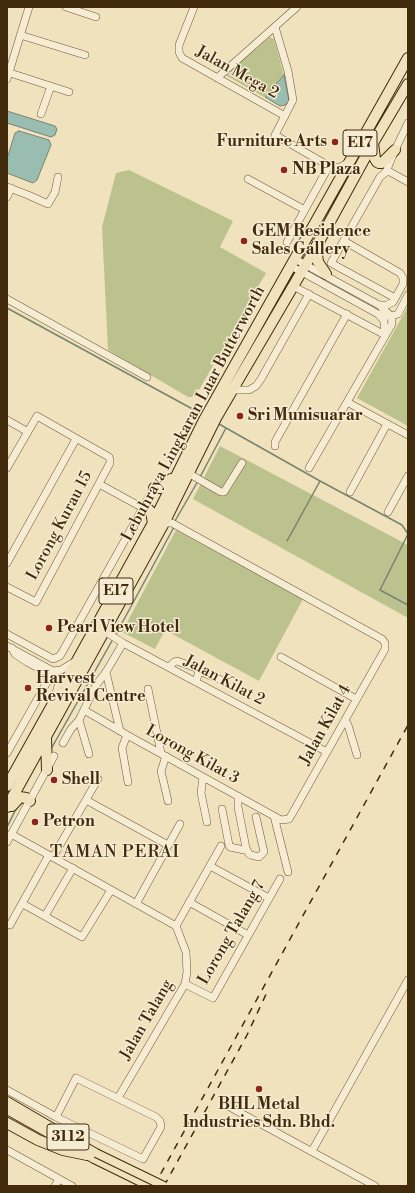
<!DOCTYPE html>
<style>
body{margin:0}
#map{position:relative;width:415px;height:1193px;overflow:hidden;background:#f0e2bc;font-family:"Libre Bodoni",serif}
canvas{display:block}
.frame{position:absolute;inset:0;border:8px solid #422b0c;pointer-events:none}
</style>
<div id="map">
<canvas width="415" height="1193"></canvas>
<div class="frame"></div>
</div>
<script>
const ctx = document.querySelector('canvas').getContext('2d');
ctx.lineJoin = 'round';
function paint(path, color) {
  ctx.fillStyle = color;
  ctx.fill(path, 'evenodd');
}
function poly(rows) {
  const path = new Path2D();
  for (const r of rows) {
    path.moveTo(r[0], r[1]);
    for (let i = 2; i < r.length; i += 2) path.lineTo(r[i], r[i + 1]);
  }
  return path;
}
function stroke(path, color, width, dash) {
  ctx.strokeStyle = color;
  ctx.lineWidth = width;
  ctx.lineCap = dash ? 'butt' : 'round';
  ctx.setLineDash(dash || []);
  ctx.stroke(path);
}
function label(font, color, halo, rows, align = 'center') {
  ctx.font = font + ' "Libre Bodoni",serif';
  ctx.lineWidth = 3;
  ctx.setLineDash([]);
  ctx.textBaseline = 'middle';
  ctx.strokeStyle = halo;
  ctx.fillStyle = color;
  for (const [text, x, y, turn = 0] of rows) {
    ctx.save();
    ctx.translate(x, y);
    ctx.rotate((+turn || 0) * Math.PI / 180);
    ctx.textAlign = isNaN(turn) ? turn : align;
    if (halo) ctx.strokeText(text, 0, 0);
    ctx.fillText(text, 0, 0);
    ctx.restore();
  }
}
paint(poly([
 [270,37,274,39,284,75,264,97,227,76,226,74],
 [129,170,233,221,220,247,266,273,195,397,188,397,108,350,102,227,116,173],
 [408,306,408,426,357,398],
 [220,446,408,545,408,618,193,499],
 [176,530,303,599,259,681,165,630,155,649,122,632]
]), '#bcc28e');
const water = poly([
 [284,75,289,101,285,105,280,106,265,97,284,75],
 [7,111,55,126,57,129,55,135,51,137,7,123,7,111],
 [19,131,49,140,51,145,37,180,33,183,7,173,7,159,15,133,19,131]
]);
paint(water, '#9abdb2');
stroke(water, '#778370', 1);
stroke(poly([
 [7,308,198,412],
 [219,424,320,481,402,525,408,534,380,590,408,605],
 [200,477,226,428],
 [175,521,198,481],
 [287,541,320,481],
 [115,636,174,527],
 [51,749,113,639],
 [7,827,17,807]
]), '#778370', 1.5);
const minor = poly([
 [66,7,96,17],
 [194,7,179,45,179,52,182,58,285,116],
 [275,27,288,71,293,100,275,135,329,166,339,168,349,162],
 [20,35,85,55],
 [7,72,69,92],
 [217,78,297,7],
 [7,79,29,7],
 [41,114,51,86],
 [386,172,390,172,408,182],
 [248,179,305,210],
 [7,187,28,195,48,204,55,192,58,177],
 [7,197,11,188],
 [344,241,400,273,403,278,403,284,393,302,387,305,380,305],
 [287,242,329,166],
 [295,259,379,305,391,316,392,324,309,468],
 [291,266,378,314,386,316,391,316,398,314,408,295],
 [293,286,385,335],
 [395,298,331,263,380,177,386,172,395,150,408,123],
 [7,299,147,377],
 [378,314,384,321,385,335],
 [232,390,249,390,256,386,261,379,309,294],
 [347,402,408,435],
 [7,420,28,432],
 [275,446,275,442,347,314],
 [7,468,37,416,109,457,110,460,110,463,36,602,7,587],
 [188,473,221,492,224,492,242,463],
 [99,484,143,508],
 [350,492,387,424],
 [388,512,408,476],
 [7,563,76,439],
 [106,627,109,634,123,643,327,752],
 [7,634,53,659,60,656,154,488],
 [7,646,53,671,61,670,76,661],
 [12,648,15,654,27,662,56,678,59,683,56,693],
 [281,657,356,699],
 [169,667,174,662,177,661,196,668,199,671,196,682],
 [199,671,221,680],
 [106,672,120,731],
 [148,689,161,753],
 [84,710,127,735,281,820,289,819,292,814,385,649,385,643,382,639,172,523,164,523],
 [79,720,89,754],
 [345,720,348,725,357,755],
 [127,735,122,748,128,782],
 [63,743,71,729,79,720,96,685,106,672,123,643],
 [7,753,51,675],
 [166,756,161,771,168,801],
 [203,777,201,793,207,822],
 [238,796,238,807,246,848,249,854,251,855,259,857,264,852,256,817],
 [86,800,168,845],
 [222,809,229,845,230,847,244,850,246,848],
 [274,816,288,872],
 [11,834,176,926,186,952,187,972,185,984,118,1098],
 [7,842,54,756],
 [53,857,98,779],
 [210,866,269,898],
 [189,902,248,935],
 [23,904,82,937,111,890],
 [136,904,180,824],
 [45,916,73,868],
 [10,925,49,855],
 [176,926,221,846],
 [185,984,213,998,280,879],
 [7,1090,56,1117,143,1159,161,1127,160,1121,156,1117,76,1078,56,1117],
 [226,1105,375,1186],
 [7,1150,72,1186],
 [312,1151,408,980],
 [55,1186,59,1179]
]);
const major = poly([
 [7,1101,96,1153],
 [7,1110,94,1159,149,1186]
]);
const highway = poly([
 [373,143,375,159,377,162,379,163,382,163,395,150],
 [316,247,318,262,326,274],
 [154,488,162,488,171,479],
 [143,508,149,510,151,512,153,523],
 [46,738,47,770],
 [7,786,78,659,153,523,204,420,408,58],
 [12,806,20,797,26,798,30,801],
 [7,807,164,523,216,418,316,247,373,143,408,84],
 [7,1123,38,1140,63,1150,87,1155]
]);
stroke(minor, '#6e5938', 8);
stroke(major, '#422b0c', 10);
stroke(highway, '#422b0c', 12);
stroke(minor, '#f5ecd3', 7);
stroke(major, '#f0e2bc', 8);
stroke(highway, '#f0e2bc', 10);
stroke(poly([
 [154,1186,408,725],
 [164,1186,247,1035,268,990]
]), '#422b0c', 1.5, [7, 7]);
const majorBridge = poly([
 [96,1153,164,1186]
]);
stroke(majorBridge, '#422b0c', 10, []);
stroke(majorBridge, '#f0e2bc', 8);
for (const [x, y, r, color] of [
 [335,142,4,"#8f2418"],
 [284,170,4,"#8f2418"],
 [244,241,4,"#8f2418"],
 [240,416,4,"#8f2418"],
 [49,628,4,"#8f2418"],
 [28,688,4,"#8f2418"],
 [54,780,4,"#8f2418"],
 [35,822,4,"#8f2418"],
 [259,1089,4,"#8f2418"]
]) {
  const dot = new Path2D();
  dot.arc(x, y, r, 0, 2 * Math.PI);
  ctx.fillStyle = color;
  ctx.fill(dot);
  stroke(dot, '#f5ecd3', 1.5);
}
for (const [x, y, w] of [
 [360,143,34],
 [116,591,34],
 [68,1137,42]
]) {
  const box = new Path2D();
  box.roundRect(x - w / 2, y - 13, w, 26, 3);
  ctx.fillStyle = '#f5ecd3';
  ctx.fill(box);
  stroke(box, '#422b0c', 1);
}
label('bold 15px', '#422b0c', null, [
 ["E17",360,143],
 ["E17",116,591],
 ["3112",68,1137]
]);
label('16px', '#422b0c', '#f5ecd3', [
 ["Jalan Mega 2",237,73,29],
 ["Lebuhraya Lingkaran Luar Butterworth",194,414,-62],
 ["Lorong Kurau 15",60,526,-62],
 ["Jalan Kilat 2",224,681,28],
 ["Jalan Kilat 4",326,725,-61],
 ["Lorong Kilat 3",192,755,29],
 ["Lorong Talang 7",232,933,-60],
 ["Jalan Talang",147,1020,-60]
]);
label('bold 16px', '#422b0c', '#f5ecd3', [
 ["Furniture Arts",327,142,"right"],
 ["NB Plaza",292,170],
 ["GEM Residence",252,232],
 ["Sales Gallery",252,250],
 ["Sri Munisuarar",248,416],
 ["Pearl View Hotel",57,628],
 ["Harvest",36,679],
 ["Revival Centre",36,697],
 ["Shell",62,780],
 ["Petron",43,822],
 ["BHL Metal",259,1105,"center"],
 ["Industries Sdn. Bhd.",259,1123,"center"]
], 'left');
ctx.letterSpacing = '1px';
label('17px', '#422b0c', '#f5ecd3', [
 ["TAMAN PERAI",115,853]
]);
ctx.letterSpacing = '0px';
</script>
